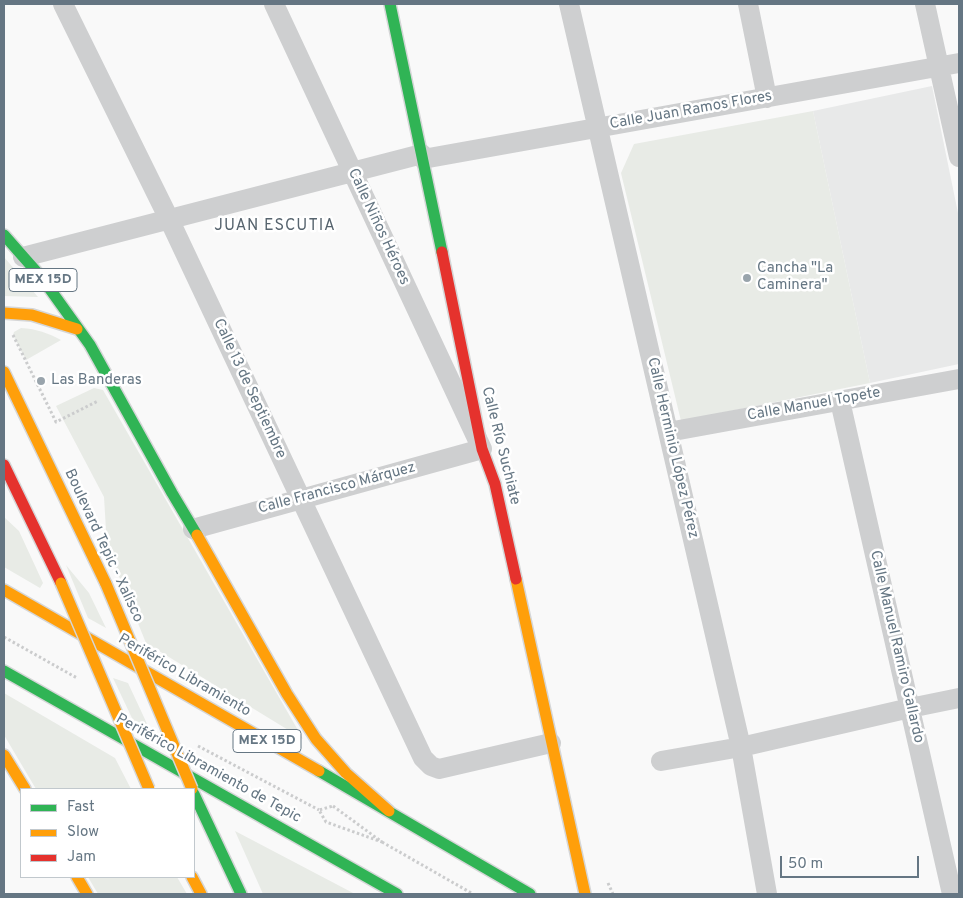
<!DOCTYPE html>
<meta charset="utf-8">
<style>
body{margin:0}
#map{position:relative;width:963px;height:898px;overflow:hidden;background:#f9f9f9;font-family:Overpass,sans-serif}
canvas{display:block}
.frame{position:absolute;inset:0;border:5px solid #657683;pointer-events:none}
.legend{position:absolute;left:20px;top:788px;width:175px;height:90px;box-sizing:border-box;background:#fff;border:1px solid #c1c8cd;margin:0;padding:6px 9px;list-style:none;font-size:15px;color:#657683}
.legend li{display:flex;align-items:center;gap:10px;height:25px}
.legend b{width:25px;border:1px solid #c1c8cd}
.scale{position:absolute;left:780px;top:856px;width:139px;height:22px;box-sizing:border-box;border:2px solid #657683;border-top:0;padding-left:6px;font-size:15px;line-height:18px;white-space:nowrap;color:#657683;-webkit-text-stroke:4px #fff;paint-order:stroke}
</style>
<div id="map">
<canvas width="963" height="898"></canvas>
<div class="frame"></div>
<ul class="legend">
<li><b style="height:6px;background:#30b455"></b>Fast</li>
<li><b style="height:6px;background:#ff9f0a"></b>Slow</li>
<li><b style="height:6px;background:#e5322d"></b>Jam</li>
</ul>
<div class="scale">50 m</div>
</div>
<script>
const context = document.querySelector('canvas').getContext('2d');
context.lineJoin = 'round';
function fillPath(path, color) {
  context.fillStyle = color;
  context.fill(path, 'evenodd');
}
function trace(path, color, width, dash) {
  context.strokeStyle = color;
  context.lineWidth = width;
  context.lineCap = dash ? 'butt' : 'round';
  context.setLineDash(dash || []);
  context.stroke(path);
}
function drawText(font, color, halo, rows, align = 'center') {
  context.font = font + ' Overpass,sans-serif';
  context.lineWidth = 5;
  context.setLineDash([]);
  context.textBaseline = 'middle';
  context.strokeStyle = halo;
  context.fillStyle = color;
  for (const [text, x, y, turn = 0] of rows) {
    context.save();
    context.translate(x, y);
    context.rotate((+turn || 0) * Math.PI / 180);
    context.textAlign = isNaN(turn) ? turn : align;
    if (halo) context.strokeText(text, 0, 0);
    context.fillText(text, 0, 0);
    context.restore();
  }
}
fillPath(new Path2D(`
 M932 86 959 218V364L870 383 813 111Z`), '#e8e9e9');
fillPath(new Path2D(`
 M813 111 870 383 681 421 621 173 634 144Z
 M4 257 38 297 4 296Z
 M21 328C37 329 48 333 61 340L26 360 13 335 14 332Z
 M94 388 103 390 303 739 146 643 107 547 104 497 56 406Z
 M4 517 19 531 43 583 40 588 4 567Z
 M66 565 89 593 106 628 88 618Z
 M113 678 128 683 156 743 140 735Z
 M4 693 115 758 131 789H36L4 735Z
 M235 831 355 894H263Z
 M88 877H177L187 894H98Z`), '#e8ebe6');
const fast = new Path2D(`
 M390 4 442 252
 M4 235 42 278 90 345 172 493 197 535
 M4 671 397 894
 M319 771 530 894
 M194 794 241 894`);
const slow = new Path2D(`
 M4 313 32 315 77 329
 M4 372 106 584
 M197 535 287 694 316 739 346 773 389 811
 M516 579 585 894
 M4 590 319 771
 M4 755 25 789
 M77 877 87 894
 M192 877 201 894`);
const jam = new Path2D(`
 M442 252 482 449 495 484 516 579
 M4 465 61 583`);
trace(fast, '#d5d6d7', 14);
trace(slow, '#d5d6d7', 14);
trace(jam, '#d5d6d7', 14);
trace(new Path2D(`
 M13 335 56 422 98 401
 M333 806 382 842 326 822 319 810Z
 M382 842 473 894
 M608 883 613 894`), '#cbcccd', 3, [2.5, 2.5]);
trace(new Path2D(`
 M63 4 169 219 423 758 431 766 439 769 551 743
 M569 4 741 747 767 894
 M748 4 767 98
 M925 4 959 157
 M423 159 959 63
 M23 257 422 154
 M840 401 952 894
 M668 432 959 379
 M193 529 482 449 274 4
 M661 761 741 747 910 708 959 698`), '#cecfd0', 20);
trace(fast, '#30b455', 11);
trace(slow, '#ff9f0a', 11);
trace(jam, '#e5322d', 11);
const slowBridge = new Path2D(`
 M61 583 149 789
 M106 584 192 789`);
trace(slowBridge, '#d5d6d6', 14, []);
trace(new Path2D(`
 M4 637 77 678
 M198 746 319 810`), '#cbcccd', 3, [2.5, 2.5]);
trace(slowBridge, '#ff9f0a', 11);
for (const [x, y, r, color] of [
 [747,278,5,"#99a4ac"],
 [41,381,5,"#99a4ac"]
]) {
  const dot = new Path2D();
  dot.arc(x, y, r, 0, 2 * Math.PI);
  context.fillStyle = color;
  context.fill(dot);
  trace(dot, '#fff', 2);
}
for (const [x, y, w] of [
 [43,280,68],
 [267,741,68]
]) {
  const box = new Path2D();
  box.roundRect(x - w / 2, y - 11.5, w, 23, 4);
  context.fillStyle = '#fff';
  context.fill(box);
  trace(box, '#657683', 1);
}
drawText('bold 14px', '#657683', null, [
 ["MEX 15D",43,280],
 ["MEX 15D",267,741]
]);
drawText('15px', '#657683', '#fff', [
 ["Calle Juan Ramos Flores",691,111,-10],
 ["Calle Niños Héroes",378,227,65],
 ["Calle 13 de Septiembre",249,389,65],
 ["Calle Manuel Topete",814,405,-10],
 ["Calle Río Suchiate",500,446,76],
 ["Calle Herminio López Pérez",672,448,77],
 ["Calle Francisco Márquez",337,489,-15],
 ["Boulevard Tepic - Xalisco",103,546,65],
 ["Calle Manuel Ramiro Gallardo",896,647,77],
 ["Periférico Libramiento",184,676,30],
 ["Periférico Libramiento de Tepic",208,769,29]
]);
drawText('15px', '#657683', '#fff', [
 ["Cancha \"La",757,269],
 ["Caminera\"",757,286],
 ["Las Banderas",51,381]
], 'left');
context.letterSpacing = '1px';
drawText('16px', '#57646e', '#fff', [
 ["JUAN ESCUTIA",275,227]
]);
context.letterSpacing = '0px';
</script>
